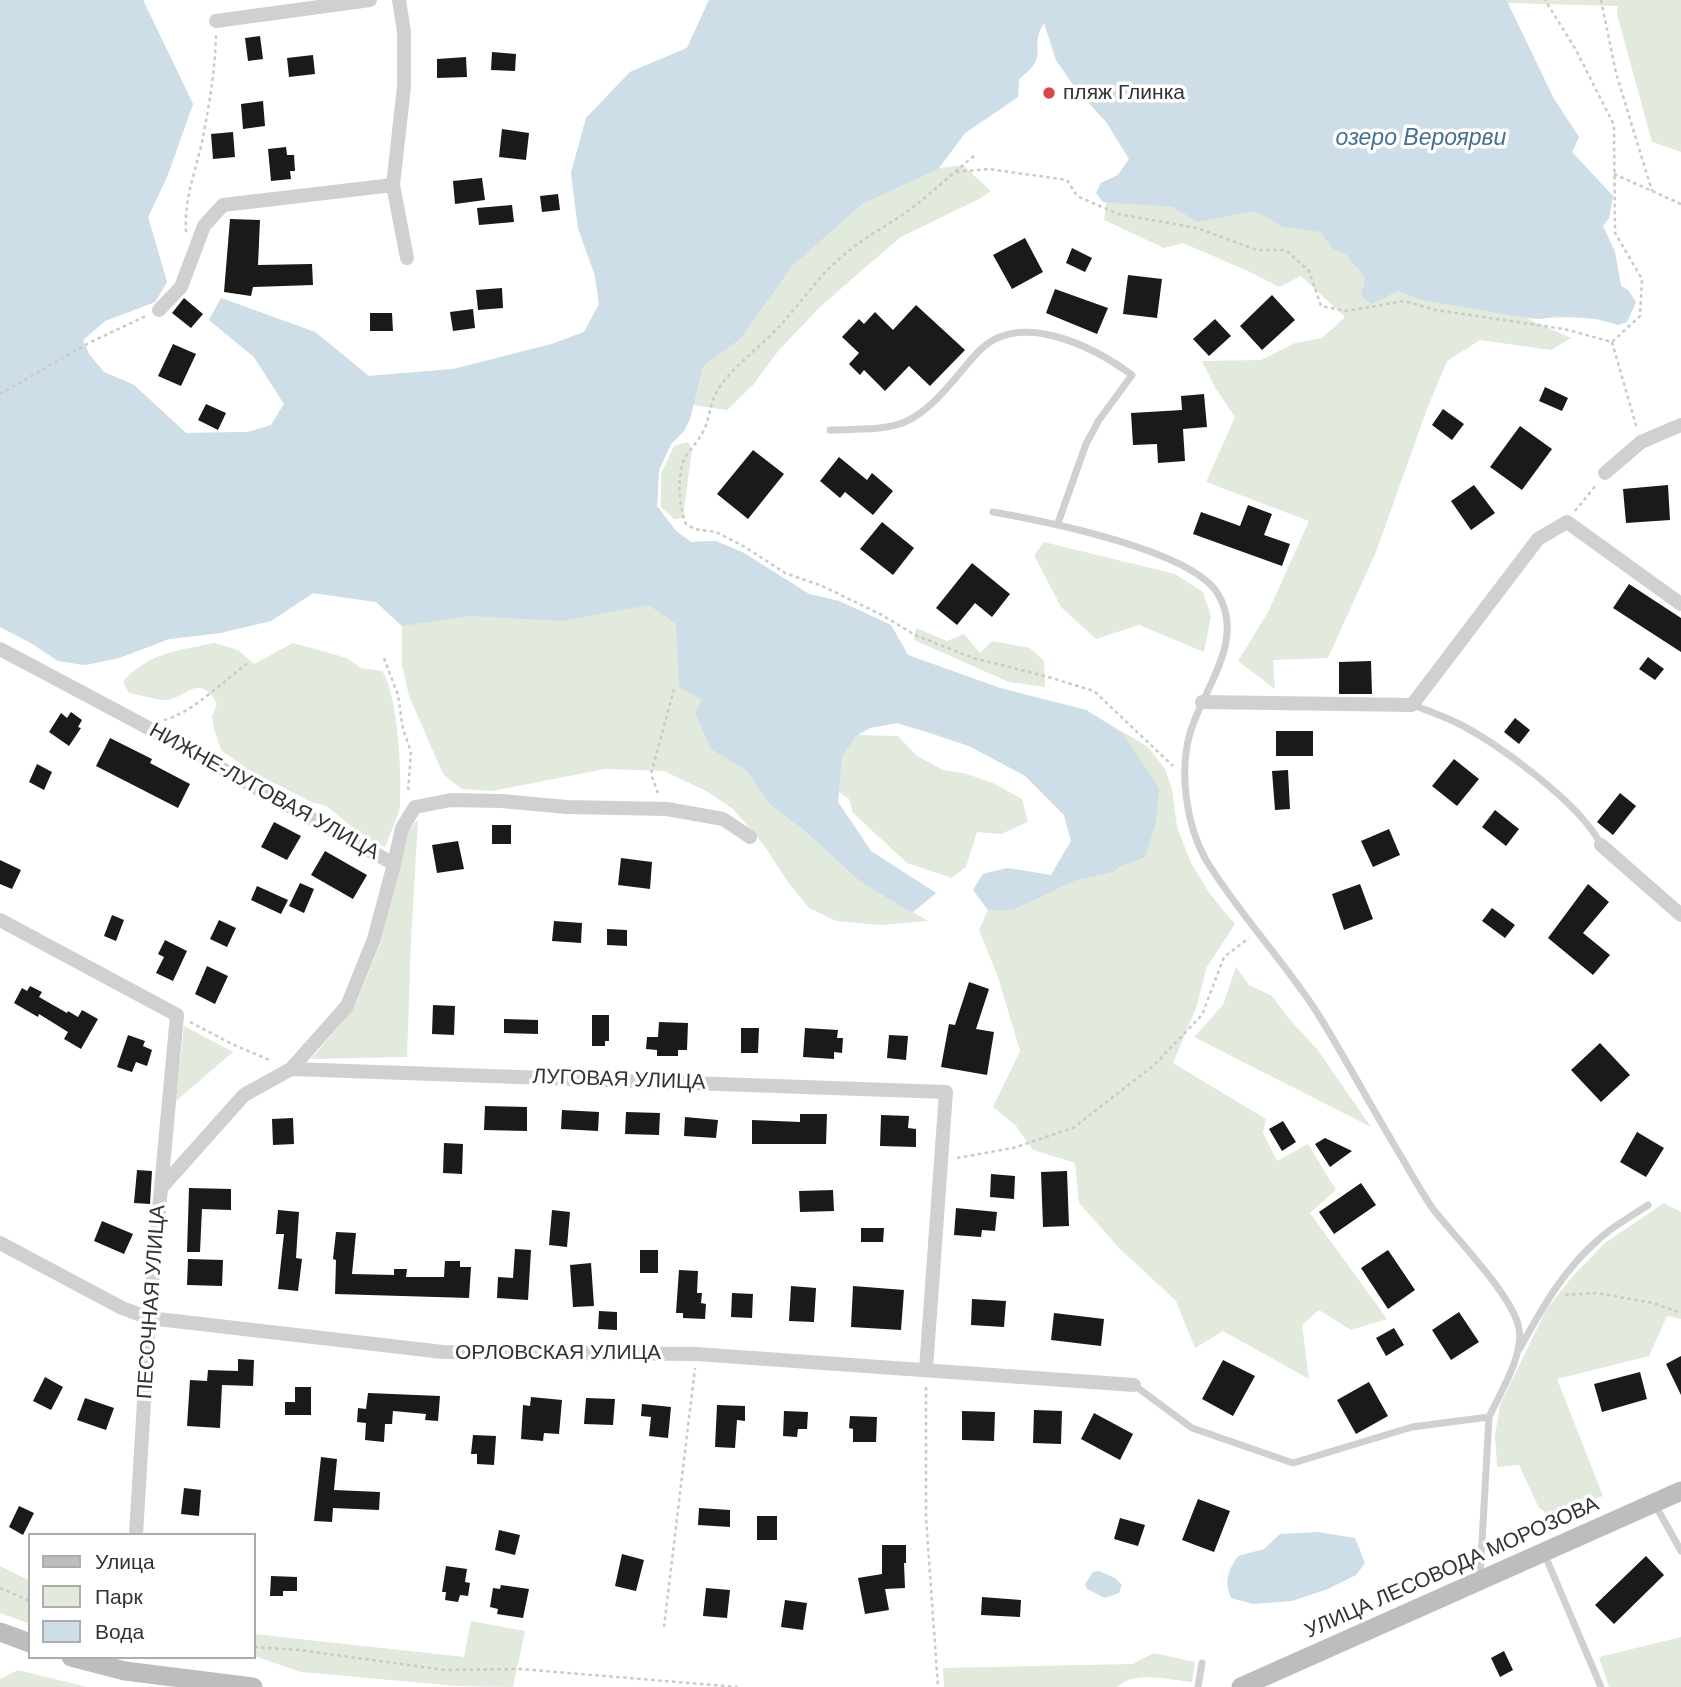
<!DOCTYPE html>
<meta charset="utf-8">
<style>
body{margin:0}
#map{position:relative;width:1681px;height:1687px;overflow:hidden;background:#fff;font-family:Arial,sans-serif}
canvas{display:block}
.legend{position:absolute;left:28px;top:1533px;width:228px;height:126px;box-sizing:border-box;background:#fff;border:2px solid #adadad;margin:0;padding:9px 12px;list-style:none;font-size:21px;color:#333}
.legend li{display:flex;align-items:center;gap:14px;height:35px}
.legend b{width:35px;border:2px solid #adadad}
</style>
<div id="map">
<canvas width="1681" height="1687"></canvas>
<ul class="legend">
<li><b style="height:9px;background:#bdbdbd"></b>Улица</li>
<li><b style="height:19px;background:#e2e9dd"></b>Парк</li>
<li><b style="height:19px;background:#cedee9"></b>Вода</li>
</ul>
</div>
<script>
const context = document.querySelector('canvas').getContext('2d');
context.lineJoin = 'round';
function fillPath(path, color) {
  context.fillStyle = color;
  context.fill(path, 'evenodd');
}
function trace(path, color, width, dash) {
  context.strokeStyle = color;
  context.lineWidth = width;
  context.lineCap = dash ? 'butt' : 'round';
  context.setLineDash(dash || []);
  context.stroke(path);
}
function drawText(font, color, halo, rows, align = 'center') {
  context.font = font + ' Arial,sans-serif';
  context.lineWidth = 7;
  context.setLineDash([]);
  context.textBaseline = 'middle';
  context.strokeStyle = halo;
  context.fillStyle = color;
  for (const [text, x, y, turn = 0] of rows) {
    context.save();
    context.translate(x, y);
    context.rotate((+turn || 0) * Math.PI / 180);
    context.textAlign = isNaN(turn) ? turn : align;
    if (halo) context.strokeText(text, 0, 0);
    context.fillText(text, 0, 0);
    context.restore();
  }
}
fillPath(new Path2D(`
 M0 0H143L193 104 167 177 148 217 167 282 155 302 105 321 83 340 89 354 104 372 134 385 186 433 248 432 271 425 284 404 254 357 209 320 221 298 315 332 369 376 453 369 552 344 584 332 599 304 595 276 578 228 571 173 586 118 630 72 687 48 709 0H1681V152L1652 142 1617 14 1618 6 1508 3 1554 99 1579 137 1572 152 1613 196 1609 218 1603 226 1615 252 1621 286 1628 290 1636 302 1627 322C1616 326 1611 322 1600 320 1575 314 1550 320 1526 318L1571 338 1551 350 1480 340 1447 361 1427 409 1376 552 1328 658 1273 660 1275 689 1238 661 1268 612 1309 521 1206 482 1235 417 1216 389 1202 361 1261 360 1295 343 1322 338 1345 317 1301 276 1279 287 1248 271 1183 243 1164 248 1104 220 1106 203 1108 202H1103L1096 193 1101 183 1118 175 1129 159 1107 123 1076 89 1056 60 1044 23C1027 48 1053 54 1019 79L1018 97 965 133 939 168 963 165 991 191 981 198 901 237 869 264 819 308 779 350 753 385 727 410 692 405 690 419 684 431 671 444 659 470 657 506 676 531 691 542 716 541 744 553 809 594 839 601 891 625 908 655 1000 688 1086 710 1148 747 1165 769 1172 789 1177 827 1191 863 1210 894 1235 924 1207 967 1196 1008 1173 1063 1266 1119 1263 1133 1277 1161 1308 1144 1336 1190 1310 1213 1387 1319 1351 1330 1319 1310 1302 1325 1309 1379 1223 1331 1195 1348 1176 1301 1120 1249 1079 1203 1075 1163 1033 1150 1016 1126 993 1107 1020 1051 998 977 979 930 988 910 973 890 983 874 1007 868 1051 875 1071 841 1064 815 1026 776 969 746 897 723 870 728 857 735 898 736 917 756 943 770 967 774 993 783 1022 799 1028 822 1001 834 977 832 966 867 952 878 907 863 853 813 849 799 839 792 838 802 871 851 936 893 913 912 928 921 881 925 836 921 809 908 788 882 763 844 733 809 708 792 664 771 605 769 492 791 462 789 443 774 409 696 402 665V626L376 602 313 593 271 621 220 633 169 639 119 658 85 665 58 661 31 643 0 627Z
 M688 442 692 449 683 518 674 519 661 507V474L674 446Z
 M1044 542 1175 574 1203 592 1211 616 1204 652 1139 625 1096 639 1061 607 1034 555Z
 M916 628 947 641 964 634 980 653 992 641 1030 648 1044 661 1045 687 1009 682 914 640Z
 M214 643 238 650 254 664 293 643 347 658 361 668 382 671C398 693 402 776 400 806 399 814 389 837 385 847L366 838 326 806 311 802 249 770 221 750 214 729 212 716 217 704C198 669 184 702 163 700 153 699 140 695 129 693L123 682C147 653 180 650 214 643Z
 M418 820 411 940 407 1057 311 1059 354 1008 381 942 408 830Z
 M1236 967 1249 985 1272 996 1290 1020 1317 1049 1371 1127 1194 1037 1223 1005Z
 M184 1026 233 1052 176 1101Z
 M1664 1203 1681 1212V1319L1667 1316 1649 1356 1557 1379 1603 1496 1551 1516 1539 1508 1519 1465 1497 1467 1495 1435 1500 1405 1546 1310 1571 1278 1605 1243Z
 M0 1566 30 1581V1624L0 1613Z
 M471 1621 525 1631 513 1687 456 1686 301 1672 254 1656V1634L464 1657Z
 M1681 1637V1687H1609L1599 1657Z
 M1154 1653 1195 1662 1192 1682C1169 1680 1136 1670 1117 1687H944L943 1668 1133 1664Z
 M18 1670 87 1687H0V1679Z`), '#e2e9dd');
fillPath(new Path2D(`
 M0 0H143L193 104 167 177 148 217 167 282 155 302 105 321 83 340 89 354 104 372 134 385 186 433 248 432 271 425 284 404 254 357 209 320 221 298 315 332 369 376 453 369 552 344 584 332 599 304 595 276 578 228 571 173 586 118 630 72 687 48 709 0H1506L1554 99 1579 137 1572 152 1613 196 1609 218 1603 226 1615 252 1621 286 1628 290 1636 302 1627 322 1618 325 1597 319 1557 316 1539 319 1521 317 1422 300 1398 291 1372 304 1361 296 1365 278 1347 255 1334 250 1320 232 1283 227 1255 211 1197 222 1173 207 1103 202 1096 193 1101 183 1118 175 1129 159 1107 123 1076 89 1056 60 1044 23C1027 50 1052 54 1019 79L1018 97 965 133 938 169 862 204 792 266 740 339 703 366 690 419 684 431 671 444 659 470 657 506 676 531 691 542 716 541 744 553 809 594 839 601 891 625 908 655 1000 688 1086 710 1123 734 1159 788 1156 822 1145 857 1121 866 1113 872 1076 880 1013 910H988L973 890 983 874 1007 868 1051 875 1071 841 1064 815 1025 776 969 746 935 734 897 723 870 728 856 736 842 756 838 802 871 851 936 893 912 913 860 881 804 830 771 805 746 770 711 749 695 713 702 700 679 687 676 624 649 605 562 621 469 616 402 626 376 602 313 593 271 621 220 633 169 639 119 658 85 665 58 661 31 643 0 627Z
 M1318 1532 1355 1538 1365 1563 1356 1575 1328 1589 1292 1601 1253 1604 1231 1598C1224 1580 1228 1571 1238 1556L1264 1549 1280 1534Z
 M1099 1571 1115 1578 1122 1585 1119 1593 1105 1598 1087 1589 1085 1584 1093 1572Z`), '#cedee9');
fillPath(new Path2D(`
 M260 36 263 59 248 61 245 38Z
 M492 52 516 54 515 71 491 70Z
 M313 55 315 74 289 77 287 58Z
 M466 57 467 77 437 78V59Z
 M263 101 265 126 243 129 241 104Z
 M502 129 529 133 526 160 499 157Z
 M233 132 235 157 213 159 211 134Z
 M286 147 287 155H294L295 171H290L291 179 271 181 268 149Z
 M482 178 485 200 455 204 453 181Z
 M558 194 560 210 542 212 540 196Z
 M512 205 514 222 479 225 477 208Z
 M230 219 260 220 258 265 312 264 313 285 253 287 251 296 224 292Z
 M1025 238 1043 272 1012 289 993 255Z
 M1072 248 1092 258 1085 272 1066 263Z
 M1128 275 1162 279 1157 318 1123 314Z
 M502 288 503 308 478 310 476 290Z
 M1055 289 1108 308 1097 334 1046 313Z
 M1272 295 1295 320 1262 350 1240 326Z
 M184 298 203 314 191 328 172 313Z
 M916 305 965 350 930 386 909 366 885 391 864 370 860 375 849 364 859 353 842 337 859 319 864 324 875 312 893 330Z
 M473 309 475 328 453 331 450 312Z
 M370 313H392L393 331H370Z
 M1215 319 1231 336 1209 356 1193 339Z
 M173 344 196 354 181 386 158 376Z
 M1545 387 1568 398 1562 411 1539 401Z
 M1204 394 1207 427 1183 429 1185 461 1158 463 1157 444 1133 445 1131 413 1182 410 1181 396Z
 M206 404 226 413 218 430 198 420Z
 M1443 409 1464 424 1452 440 1432 425Z
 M1520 426 1552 449 1522 490 1490 467Z
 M753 450 784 474 748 519 717 494Z
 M839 457 867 480 872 473 893 491 873 515 845 492 840 498 820 481Z
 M1474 485 1495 513 1471 530 1451 501Z
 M1668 485 1670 520 1626 523 1623 489Z
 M1248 505 1272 514 1264 535 1290 544 1282 566 1193 534 1201 512 1240 526Z
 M882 522 914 548 893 575 860 549Z
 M972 563 1010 594 992 617 975 603 957 625 936 608Z
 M1629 584 1681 618V652L1613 608Z
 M1648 657 1664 669 1655 680 1639 669Z
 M1371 661 1372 694H1339V662Z
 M71 712 82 720 78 727 81 728 69 746 49 732 61 713 67 718Z
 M1515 718 1530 730 1519 744 1504 732Z
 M1276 731H1313V756H1276Z
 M110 738 152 759 150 763 190 784 178 808 96 766Z
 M1454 759 1479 779 1457 806 1432 786Z
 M37 764 52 772 44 790 29 782Z
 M1288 770 1290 809 1275 810 1272 771Z
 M1620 793 1636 806 1613 835 1597 822Z
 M1495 810 1519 829 1506 846 1482 827Z
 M274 822 301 836 287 860 261 847Z
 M492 825H511V844H492Z
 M1389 829 1400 855 1373 867 1361 841Z
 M458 841 464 869 437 873 432 845Z
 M325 851 367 875 353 899 311 875Z
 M621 858 652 862 650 889 618 885Z
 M0 860 21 870 12 889 0 884Z
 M300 883 314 889 304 913 289 906Z
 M1360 884 1373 919 1344 930 1332 894Z
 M1588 884 1609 902 1583 933 1610 955 1593 975 1548 938Z
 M257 886 288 900 281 914 251 900Z
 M1492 908 1515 925 1505 938 1482 921Z
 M112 915 124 920 116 941 104 936Z
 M219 920 236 928 227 947 210 939Z
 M554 921 582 923 581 943 552 941Z
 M607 929 627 930V946L607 945Z
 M165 940 187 951 173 981 156 973 164 957 158 954Z
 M207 966 228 976 215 1004 195 994Z
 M969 982 989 989 976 1029 994 1032 987 1075 941 1067 949 1024 955 1025Z
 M30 986 42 992 39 997 67 1013 68 1011 78 1017 82 1010 98 1019 81 1049 64 1039 68 1032 39 1014 38 1017 14 1003 22 988 27 991Z
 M433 1005 455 1006 454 1035 432 1034Z
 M592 1015H609V1041H605V1046H592Z
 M504 1019 538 1020V1034L504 1033Z
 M659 1022 688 1023 687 1050H678V1056H657V1050L646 1049 647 1037H658Z
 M741 1028H759L758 1053H741Z
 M805 1028 838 1030 837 1038H843L842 1053 834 1052V1059L803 1057Z
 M128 1035 145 1041 143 1046 152 1050 147 1066 136 1062 132 1072 117 1067Z
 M889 1035 908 1036 906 1060 887 1058Z
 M1600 1043 1630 1075 1601 1102 1571 1070Z
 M485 1106 527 1107V1131L484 1130Z
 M562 1110 599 1112 598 1131 561 1129Z
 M626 1112 660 1113 659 1135 625 1134Z
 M800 1114H827L826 1144H752V1120L800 1122Z
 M881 1115 909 1116 908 1128 916 1129V1147L880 1146Z
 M685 1117 718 1120 716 1138 684 1136Z
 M293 1118 294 1144 273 1145 272 1119Z
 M1283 1121 1296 1142 1282 1151 1269 1129Z
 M1637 1132 1664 1148 1646 1177 1620 1162Z
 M1325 1138 1352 1151 1330 1167 1315 1144Z
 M444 1143 463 1144 462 1174 443 1173Z
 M137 1170 152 1171 150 1204 134 1203Z
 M1067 1171 1069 1226 1043 1227 1041 1172Z
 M991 1174 1015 1176 1014 1199 990 1197Z
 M1361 1183 1376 1205 1334 1234 1319 1212Z
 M189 1188 231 1189V1210L202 1209 200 1252H187Z
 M833 1190 834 1211 800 1212 799 1191Z
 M956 1208 997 1212 995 1231 982 1230 981 1237 954 1235Z
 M278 1210 299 1212 296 1258 302 1259 298 1291 278 1289 284 1234H276Z
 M552 1210 570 1212 567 1247 549 1245Z
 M102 1221 133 1234 124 1254 94 1241Z
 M861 1228H884L883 1242H861Z
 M336 1232 356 1233 352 1274 394 1275V1269H407L406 1277H444L445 1261H460V1267H471L469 1298 335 1294 336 1260 333 1259Z
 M515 1249 531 1250 528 1300 497 1298 498 1277 513 1278Z
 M640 1250H658V1273H640Z
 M1388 1250 1415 1290 1388 1309 1361 1268Z
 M188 1259 223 1260 222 1286 187 1285Z
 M591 1263 594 1306 573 1307 570 1265Z
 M679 1270 698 1271 697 1293H702L701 1303 706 1304 705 1319 683 1318V1313H676Z
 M791 1286 816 1288 814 1322 789 1321Z
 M853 1286 904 1290 901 1330 851 1327Z
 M732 1293 753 1294 752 1318 731 1317Z
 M972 1299 1006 1301 1004 1327 971 1325Z
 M599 1311 617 1312V1330L598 1329Z
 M1459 1312 1479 1342 1451 1360 1432 1330Z
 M1054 1313 1104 1319 1101 1346 1051 1340Z
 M1394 1328 1404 1345 1386 1356 1376 1338Z
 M1681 1356V1395L1666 1364Z
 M238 1359 254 1360 253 1386 222 1385 220 1428 187 1426 190 1380 207 1381 208 1370 238 1371Z
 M1223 1360 1255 1376 1233 1416 1202 1399Z
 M1640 1372 1647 1399 1602 1412 1594 1384Z
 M45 1377 63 1387 51 1410 33 1401Z
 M1369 1382 1388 1416 1356 1434 1337 1400Z
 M295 1387H311V1415H285V1402H295Z
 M368 1393 440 1396 438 1421 425 1420 426 1414 393 1411 392 1424H385L384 1442 365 1440 366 1423 357 1422 358 1408 366 1409Z
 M531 1397 562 1400 559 1434 544 1433 543 1441 521 1439 523 1405 530 1406Z
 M85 1398 114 1408 106 1430 77 1420Z
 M586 1398 615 1399 613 1425 584 1424Z
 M642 1404 671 1407 668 1438 649 1436 651 1417 641 1416Z
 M717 1405 745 1406V1421L737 1420 735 1448 715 1447Z
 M1034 1410 1062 1411 1061 1444 1033 1443Z
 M784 1411 808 1412 807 1429H798L797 1437 783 1436Z
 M962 1411 995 1412 994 1441 962 1440Z
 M1094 1413 1133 1434 1120 1460 1081 1439Z
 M850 1416 877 1417 876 1442H853V1429L849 1428Z
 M473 1435 496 1436 494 1465 477 1464V1454H471Z
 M321 1457 337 1459 334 1490 380 1492 379 1510 333 1508 332 1522 314 1521Z
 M184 1488 201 1490 199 1516 181 1514Z
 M1198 1499 1230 1511 1214 1552 1182 1540Z
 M19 1506 34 1513 23 1535 9 1527Z
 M699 1508 730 1510V1527L698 1525Z
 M757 1516H777V1540H757Z
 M1120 1518 1145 1525 1138 1546 1114 1539Z
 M499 1530 520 1535 515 1555 495 1550Z
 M882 1545H906V1563H904L905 1588 885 1589 889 1610 865 1614 858 1578 882 1574Z
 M622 1554 644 1560 636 1591 615 1586Z
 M1646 1556 1664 1575 1614 1624 1595 1605Z
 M446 1566 467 1569 465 1582 470 1583 468 1596 460 1595 458 1602 445 1600 446 1592H442Z
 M271 1576 297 1577V1591H283V1596H270Z
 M501 1585 529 1589 523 1618 497 1614 498 1609 490 1607 493 1588 500 1589Z
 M706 1588 730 1590 727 1618 703 1616Z
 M982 1597 1021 1600 1020 1617 981 1615Z
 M785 1600 807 1603 803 1630 781 1627Z
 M1504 1651 1513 1670 1500 1677 1491 1658Z`), '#1a1a1a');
trace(new Path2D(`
 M1601 0 1616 73 1652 191
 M974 156C949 176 926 199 899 217 878 231 857 242 838 260 814 281 797 309 774 332 756 350 736 365 721 385 709 402 711 414 704 430 699 440 692 447 686 456 676 474 679 506 686 524L695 529 716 532 745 547 785 573 822 586 882 615 915 635 973 658 1045 676 1094 691 1173 766
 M956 172 989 169 1067 180 1077 196 1118 214 1197 228 1257 250H1286L1309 271 1321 306 1346 311 1404 301 1436 310 1564 329 1612 342 1640 316 1642 279 1615 233 1614 125 1576 50 1545 0
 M1614 174 1681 204
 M186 232C184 199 195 173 202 142 209 106 215 72 216 35
 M1612 342 1637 429
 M0 394 89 343 146 316
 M1575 511 1597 484
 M384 658 398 695 403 729 411 752 408 792
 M164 720C192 713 222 682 247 664
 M658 793 651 774 674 689
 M190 1022 236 1046 272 1061
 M957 1158 1013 1148 1073 1128 1153 1066 1202 1015 1224 957 1249 938
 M1565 1295 1597 1293 1653 1303 1681 1313
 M926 1387V1518L938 1687
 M0 1588 30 1601
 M664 1627 695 1368
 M254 1647 299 1650 445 1670 520 1669 738 1687`), '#cacaca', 2.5, [3.5, 3.5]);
trace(new Path2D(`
 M830 430C854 429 883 431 905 422 936 408 956 375 979 351 1020 309 1094 347 1132 375L1099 420 1086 444 1058 523
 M993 512C1044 521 1192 550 1218 594 1246 641 1203 689 1190 733 1179 772 1186 825 1206 860 1239 914 1284 961 1318 1014 1347 1061 1373 1110 1402 1158 1412 1175 1422 1193 1433 1209 1454 1236 1515 1298 1519 1329 1524 1355 1500 1393 1489 1417
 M1413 705C1426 710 1440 715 1453 721 1495 740 1582 805 1601 845
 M1520 1348C1542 1308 1564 1269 1599 1239 1613 1226 1632 1216 1648 1205
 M1134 1385 1192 1428 1293 1463 1412 1427 1489 1417 1480 1578
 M1654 1503 1681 1551
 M1544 1553 1601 1687
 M1198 1687 1202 1663`), '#d0d0d0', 7);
trace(new Path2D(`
 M399 0 404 32V87L393 185 407 258
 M216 21 370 0
 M159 310 181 287 204 226 223 205 393 185
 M1605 473 1641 442 1681 425
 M0 649 143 725 394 864 402 828 415 807 451 800 501 801 567 807 667 809 723 819 750 837
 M1202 702 1412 705 1538 539 1567 522 1681 604
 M1601 845 1681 915
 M0 920 177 1015 161 1188
 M291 1069 946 1092 926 1369
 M0 1243 122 1308 149 1318 443 1352 696 1354 1134 1385
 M136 1535 149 1318 161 1188 244 1095 291 1069 347 1006 374 939 394 864`), '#d0d0d0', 14);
trace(new Path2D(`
 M0 1632 30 1643
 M71 1657 125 1671 253 1687
 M1241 1687 1681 1491`), '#bdbdbd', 19);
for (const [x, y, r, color] of [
 [1049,93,7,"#d7484c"]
]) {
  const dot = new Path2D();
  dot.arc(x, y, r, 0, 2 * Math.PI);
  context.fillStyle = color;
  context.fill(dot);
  trace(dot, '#fff', 2.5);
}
drawText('21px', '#333', '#fff', [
 ["пляж Глинка",1063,93]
], 'left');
drawText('21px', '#333', '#fff', [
 ["НИЖНЕ-ЛУГОВАЯ УЛИЦА",264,792,29],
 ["ЛУГОВАЯ УЛИЦА",619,1080,2],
 ["ПЕСОЧНАЯ УЛИЦА",152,1302,-86],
 ["ОРЛОВСКАЯ УЛИЦА",558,1353],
 ["УЛИЦА ЛЕСОВОДА МОРОЗОВА",1452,1568,-24]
]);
drawText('italic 23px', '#46708f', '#fff', [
 ["озеро Вероярви",1421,139]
]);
</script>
